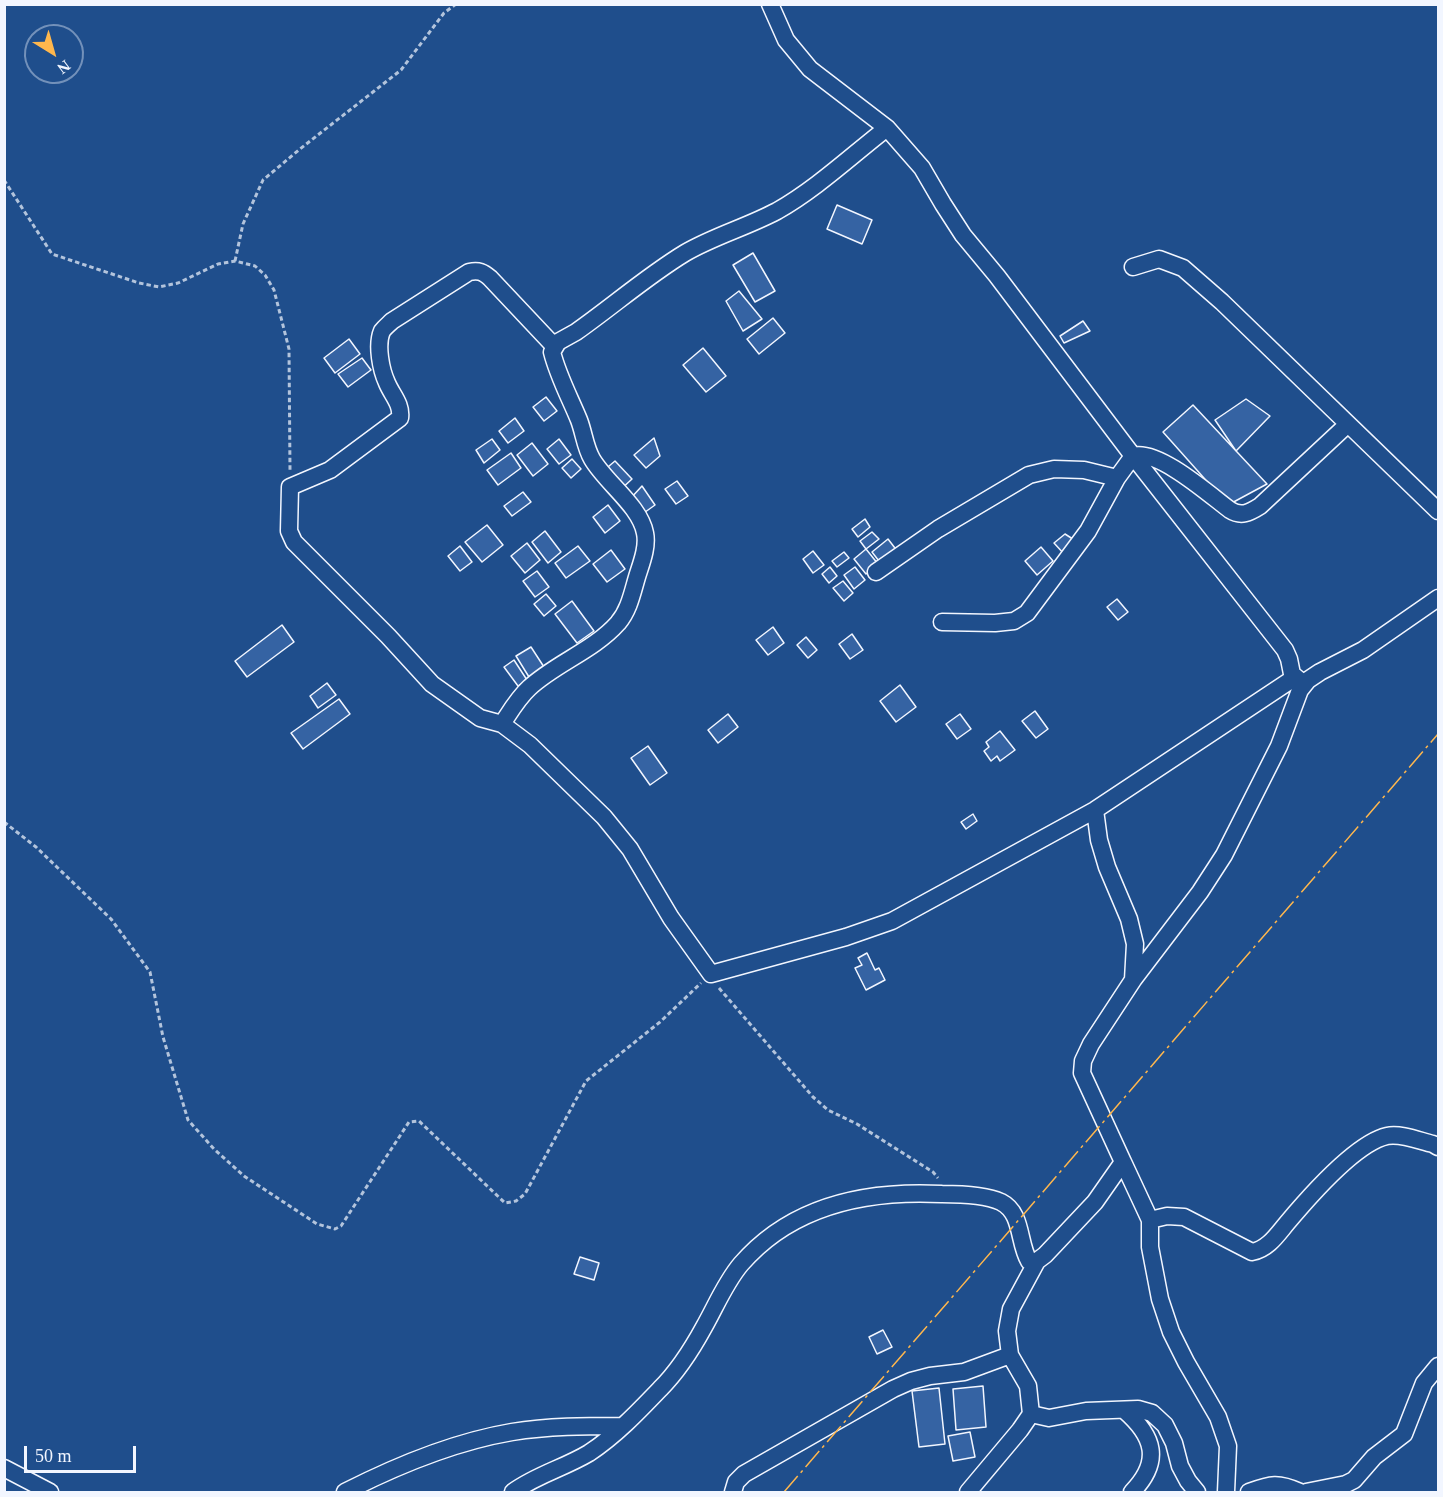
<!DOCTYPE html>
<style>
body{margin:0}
#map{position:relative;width:1443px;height:1497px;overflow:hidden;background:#1f4e8c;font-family:Georgia,serif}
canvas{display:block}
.frame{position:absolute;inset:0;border:6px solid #f2f6ff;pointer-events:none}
.north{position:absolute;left:24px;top:24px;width:60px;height:60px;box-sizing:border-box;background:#1f4e8c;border:2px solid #7391ba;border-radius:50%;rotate:143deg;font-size:16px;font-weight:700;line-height:24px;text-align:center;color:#f2f6ff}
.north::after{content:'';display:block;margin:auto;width:21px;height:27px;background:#ffb74d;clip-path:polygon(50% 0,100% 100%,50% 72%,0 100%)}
.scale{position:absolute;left:24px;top:1446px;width:112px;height:27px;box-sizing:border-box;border:3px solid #f2f6ff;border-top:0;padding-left:8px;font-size:18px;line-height:21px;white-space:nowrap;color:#f2f6ff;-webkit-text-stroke:4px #1f4e8c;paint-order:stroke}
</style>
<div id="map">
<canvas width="1443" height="1497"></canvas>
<div class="frame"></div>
<div class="north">N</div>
<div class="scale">50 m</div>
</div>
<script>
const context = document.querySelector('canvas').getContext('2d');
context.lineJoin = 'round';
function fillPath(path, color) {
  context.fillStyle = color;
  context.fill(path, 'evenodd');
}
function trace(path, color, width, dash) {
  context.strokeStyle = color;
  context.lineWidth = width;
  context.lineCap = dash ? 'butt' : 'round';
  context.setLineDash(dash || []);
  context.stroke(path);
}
const building = new Path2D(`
 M837 205 872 220 862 244 827 229Z
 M753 253 775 291 755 302 733 265Z
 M739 291 762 319 743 331 726 301Z
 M773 318 785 333 759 354 747 339Z
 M1083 321 1090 331 1064 343 1060 336Z
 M349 339 360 354 335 373 324 358Z
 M703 348 726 376 706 392 683 365Z
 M362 358 371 370 348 387 338 374Z
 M546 397 557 411 544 421 533 407Z
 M1246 399 1270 416 1236 451 1215 420Z
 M1193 405 1267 484 1228 505 1163 432Z
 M515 418 524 431 508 443 499 431Z
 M654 438 660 456 646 468 634 455Z
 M492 439 500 450 484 463 476 450Z
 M559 439 571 455 559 464 547 449Z
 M532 443 548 464 533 476 517 455Z
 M511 453 521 468 498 485 487 470Z
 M572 459 581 469 571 478 562 468Z
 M615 461 632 479 619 491 602 472Z
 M677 481 688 496 676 504 665 489Z
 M642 486 655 505 641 515 630 499Z
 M523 492 531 502 512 516 504 506Z
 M608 505 620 521 605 533 593 517Z
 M865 519 870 527 858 537 852 529Z
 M487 525 503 545 482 562 465 542Z
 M545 531 561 552 548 563 532 542Z
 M872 532 879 539 866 549 860 541Z
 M1065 534 1079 543 1065 555 1054 543Z
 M888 539 898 552 882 565 872 552Z
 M527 543 540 560 525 573 511 556Z
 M460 546 472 562 460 571 448 556Z
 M578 546 590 561 566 578 555 563Z
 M1041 547 1053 561 1037 575 1025 561Z
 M866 549 878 564 866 574 854 559Z
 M611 550 625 569 607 582 593 564Z
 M813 551 824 565 813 573 803 559Z
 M844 552 849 558 837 567 832 561Z
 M830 567 837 576 829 583 822 574Z
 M855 567 865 580 854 589 844 575Z
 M537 571 549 587 535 597 523 581Z
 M843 581 853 593 844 601 833 588Z
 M546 594 556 606 544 616 534 604Z
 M1117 599 1128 612 1118 620 1107 607Z
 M572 601 594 631 577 643 555 614Z
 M282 625 294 642 247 677 235 661Z
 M773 627 784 643 768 655 756 640Z
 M852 634 863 650 850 659 839 644Z
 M806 637 817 650 808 658 797 645Z
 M531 647 544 667 529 677 516 656Z
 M514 660 527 680 518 686 504 667Z
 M327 683 336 695 318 708 310 696Z
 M900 685 916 707 896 722 880 701Z
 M339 699 350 714 303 749 291 733Z
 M1035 711 1048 729 1036 738 1022 721Z
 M728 714 738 727 718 743 708 730Z
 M960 714 971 729 957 739 946 724Z
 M1000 731 1015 750 1000 761 997 756 991 761 984 751 989 747 986 742Z
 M648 746 667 773 650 785 631 758Z
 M973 814 977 821 966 829 961 822Z
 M867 953 875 970 879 968 885 980 866 990 855 968 862 965 858 958Z
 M580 1257 599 1263 594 1280 574 1274Z
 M883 1330 892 1347 877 1354 869 1337Z
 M983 1386 986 1427 956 1430 953 1389Z
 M939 1388 945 1444 919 1447 912 1391Z
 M970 1432 975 1457 953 1461 948 1436Z`);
fillPath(building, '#3563a3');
trace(building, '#f2f6ff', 1.5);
const minor = new Path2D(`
 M770 4 786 40 810 69 887 128 922 168 943 204 963 235 997 276 1133 456 1285 650 1289 659 1292 674 1304 684
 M1133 267 1159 259 1183 268 1222 302 1438 511
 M555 347 490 278C483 272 479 270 469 272L392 321C389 324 385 327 382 331 376 345 381 370 387 383 392 395 402 404 400 418L330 470 290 487 289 531 294 542 388 636 432 684 480 718 502 724 530 745 604 817 630 849 671 918 711 974 846 937 892 921 1095 810 1294 678
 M876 572 938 529 1029 475 1054 469 1084 470 1117 478
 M942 622 995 623 1014 621 1027 613 1088 531 1117 478 1133 456C1157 448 1210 495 1230 510 1241 517 1249 513 1260 506L1348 424
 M502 724C510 712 518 698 529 688 556 663 593 651 618 623 629 610 632 594 637 577 641 564 648 547 645 533 640 506 606 483 592 459 585 447 584 433 579 420 570 398 558 376 552 352L558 342 576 332C613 306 647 276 685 253 714 236 747 227 777 211 816 189 851 156 887 128
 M1095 810 1099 840 1107 867 1129 919 1135 944 1133 980
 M1123 1162 1150 1220V1247L1160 1299 1171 1332 1186 1362 1218 1417 1228 1446 1226 1492
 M1150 1220 1167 1216 1184 1217 1252 1252C1268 1249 1277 1235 1287 1223 1308 1198 1356 1143 1387 1136 1401 1133 1420 1141 1433 1144L1438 1147
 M1124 1410C1154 1436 1162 1461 1132 1492
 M1031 1414 1049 1418 1086 1411 1138 1409 1152 1413 1165 1425 1174 1443 1180 1466 1188 1481 1197 1492
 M4 1468 50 1492
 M345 1492C398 1465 453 1442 512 1432 549 1426 585 1426 622 1426
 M513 1492C536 1475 564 1468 589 1453 615 1436 638 1412 660 1389 678 1371 692 1349 704 1327 716 1306 725 1283 741 1264 792 1205 867 1190 942 1194 958 1194 986 1195 1001 1202 1023 1213 1018 1243 1029 1261H1037L1045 1255 1095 1202 1123 1162 1082 1073 1083 1061 1091 1044 1133 980 1200 892 1224 855 1279 746 1300 690 1308 680 1320 672 1363 650 1438 598
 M733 1492 736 1482 744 1474 893 1389 911 1381 930 1376 964 1372 1010 1355
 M968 1492 1020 1430 1031 1414 1028 1386 1010 1355 1007 1331 1011 1309 1037 1261
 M1249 1492C1271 1484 1278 1482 1300 1492
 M1306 1492 1346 1484 1354 1480 1374 1457 1404 1434 1424 1383 1438 1366`);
trace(minor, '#f2f6ff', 19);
trace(new Path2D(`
 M4 180 52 254 139 283 159 287 178 283 218 264 235 261 255 266 265 275 274 290 289 349 290 470
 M235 261 243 224 263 180 300 149 401 70 444 13 456 4
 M4 822 36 847 111 919 150 972 163 1037 188 1120 214 1149 244 1176 317 1224 335 1229 341 1226 409 1122 419 1121 505 1203 516 1201 525 1194 586 1081 660 1022 701 983
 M719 988 813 1097 828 1110 857 1124 933 1172 938 1178`), '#b3c4dc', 3, [4.5, 3]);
trace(minor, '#1f4e8c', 16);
trace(new Path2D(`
 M784 1492 1438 734`), '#ffb74d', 1.5, [21, 4.5, 3, 4.5]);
</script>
